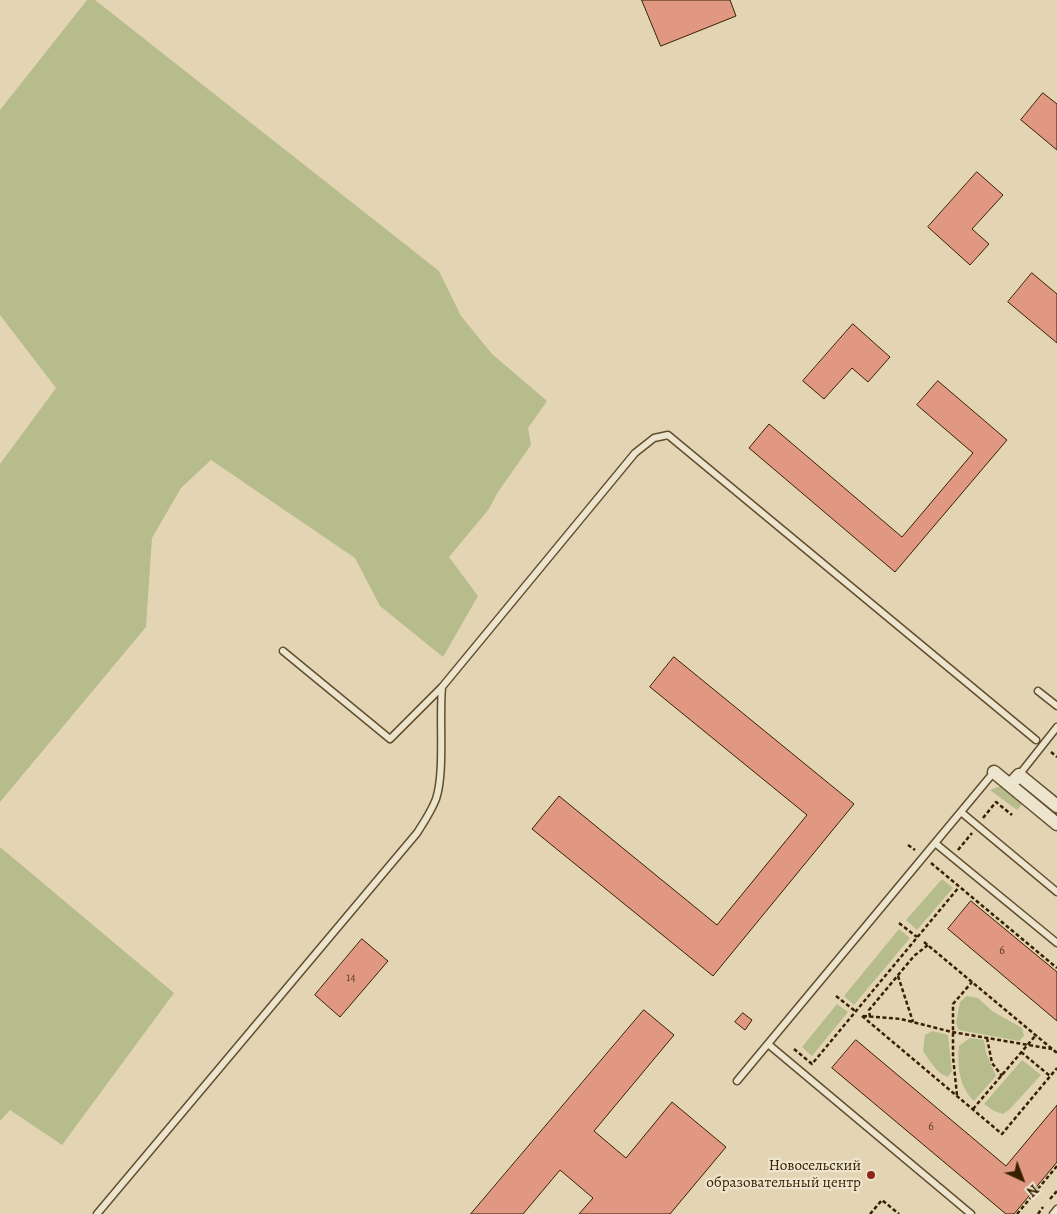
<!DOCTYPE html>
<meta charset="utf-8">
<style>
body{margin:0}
#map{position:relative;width:1057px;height:1214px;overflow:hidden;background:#e3d5b4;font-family:Alegreya,serif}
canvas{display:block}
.north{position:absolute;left:997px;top:1154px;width:50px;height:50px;-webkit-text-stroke:4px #ede4ce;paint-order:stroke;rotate:137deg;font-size:14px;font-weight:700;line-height:20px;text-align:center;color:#372000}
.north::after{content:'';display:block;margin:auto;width:18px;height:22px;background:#372000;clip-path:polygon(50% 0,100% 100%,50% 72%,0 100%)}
</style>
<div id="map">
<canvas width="1057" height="1214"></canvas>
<div class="north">N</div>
</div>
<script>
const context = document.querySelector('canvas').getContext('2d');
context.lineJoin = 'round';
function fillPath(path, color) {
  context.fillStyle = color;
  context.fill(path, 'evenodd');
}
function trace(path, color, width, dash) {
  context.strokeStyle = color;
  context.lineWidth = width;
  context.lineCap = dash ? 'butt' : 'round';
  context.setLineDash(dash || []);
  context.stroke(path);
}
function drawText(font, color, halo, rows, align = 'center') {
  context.font = font + ' Alegreya,serif';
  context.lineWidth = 4.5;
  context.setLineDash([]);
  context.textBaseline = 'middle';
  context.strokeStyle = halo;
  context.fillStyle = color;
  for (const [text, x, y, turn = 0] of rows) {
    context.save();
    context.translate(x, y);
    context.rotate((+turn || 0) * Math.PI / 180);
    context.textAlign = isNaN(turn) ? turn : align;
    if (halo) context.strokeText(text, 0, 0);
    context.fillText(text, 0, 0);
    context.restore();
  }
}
fillPath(new Path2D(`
 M87 0H95L439 271 461 316 492 354 547 401 528 428 531 445 498 492 489 509 449 557 478 596 443 657 380 606 355 558 211 460 181 488 152 538 146 627 0 802V464L56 388 0 315V110Z
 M1001 786 1023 803 1017 810 990 790Z
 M0 847 174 993 62 1145 10 1110 0 1121Z
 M942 879 953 888 917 930 906 920Z
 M899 929 910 938 854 1005 844 996Z
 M967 996 978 998 992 1011 1022 1028 1024 1036 1019 1041 959 1030 956 1023 960 1002Z
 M837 1004 848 1012 812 1056 802 1047Z
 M932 1031 948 1035 952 1071 948 1077C936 1073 930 1061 923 1051L925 1035Z
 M970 1038 984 1040 986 1053 996 1076 974 1101C959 1087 957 1065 959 1046Z
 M1022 1060 1041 1075 1009 1110 1003 1114 994 1111 984 1104Z`), '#b6bc8b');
const building = new Path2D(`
 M642 0H730L736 16 661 46Z
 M1043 93 1057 104V150L1021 120Z
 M977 172 1003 195 972 229 989 244 970 265 928 227Z
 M1032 273 1057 294V343L1008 302Z
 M853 324 890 357 868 382 852 368 824 399 803 381Z
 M938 381 1007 440 895 572 749 448 769 424 902 537 973 453 917 405Z
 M674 657 854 804 713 976 532 829 559 796 717 925 807 815 650 687Z
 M971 901 1057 972V1021L948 929Z
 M362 939 388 961 340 1017 315 995Z
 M644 1010 674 1035 594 1131 626 1158 672 1102 726 1147 670 1214H579L593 1198 560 1170 523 1214H471Z
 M743 1013 752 1020 745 1030 735 1022Z
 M856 1040 1006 1166 1057 1105V1162L1014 1214H1006L832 1068Z`);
fillPath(building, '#e09882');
trace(building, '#372000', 1);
const lane = new Path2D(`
 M283 651 390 739 442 687 635 453 654 438 668 435 1036 740
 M1038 691 1057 706
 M1019 775 1057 727
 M961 812 1057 892
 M935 843 1057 943
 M768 1044 971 1214
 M737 1081 994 772
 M97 1214 417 833C424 822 431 812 436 799 445 772 439 719 442 687
 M1053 1214 1057 1209`);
const street = new Path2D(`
 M994 772 1057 824
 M1010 785 1019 775 1057 806`);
trace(lane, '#624d2d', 9);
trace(street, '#624d2d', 15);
trace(new Path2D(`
 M1051 752 1057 757
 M983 818 996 802 1012 815
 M908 845 915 850
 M958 850 972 833
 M931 863 1057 968
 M899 923 917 937
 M924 942 1057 1053
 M898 976 913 1022
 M836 996 855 1011
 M862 1016 1002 1134 1057 1068
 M863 1016 901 1019 952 1032 1052 1049
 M870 1017 869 1010 914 956 928 945
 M987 1038 992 1063 1002 1076
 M794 1049 812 1064 959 887
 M1021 1052 1050 1076
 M957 1095 953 1057V1004L972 982
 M973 1109 1036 1035
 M1050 1199 1057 1191
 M870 1214 882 1200 899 1214
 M1017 1214 1057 1166
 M1038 1214 1043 1207`), '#372000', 2.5, [4, 2.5]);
trace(lane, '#ede4ce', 6);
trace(street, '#ede4ce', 12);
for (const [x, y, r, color] of [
 [871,1175,5,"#8f2418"]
]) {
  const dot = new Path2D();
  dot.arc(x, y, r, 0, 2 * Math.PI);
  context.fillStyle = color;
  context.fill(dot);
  trace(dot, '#ede4ce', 2);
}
drawText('12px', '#613e20', null, [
 ["6",1002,951],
 ["14",351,978],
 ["6",931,1127]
]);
drawText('15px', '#372000', '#ede4ce', [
 ["Новосельский",861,1166],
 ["образовательный центр",861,1183]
], 'right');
</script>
